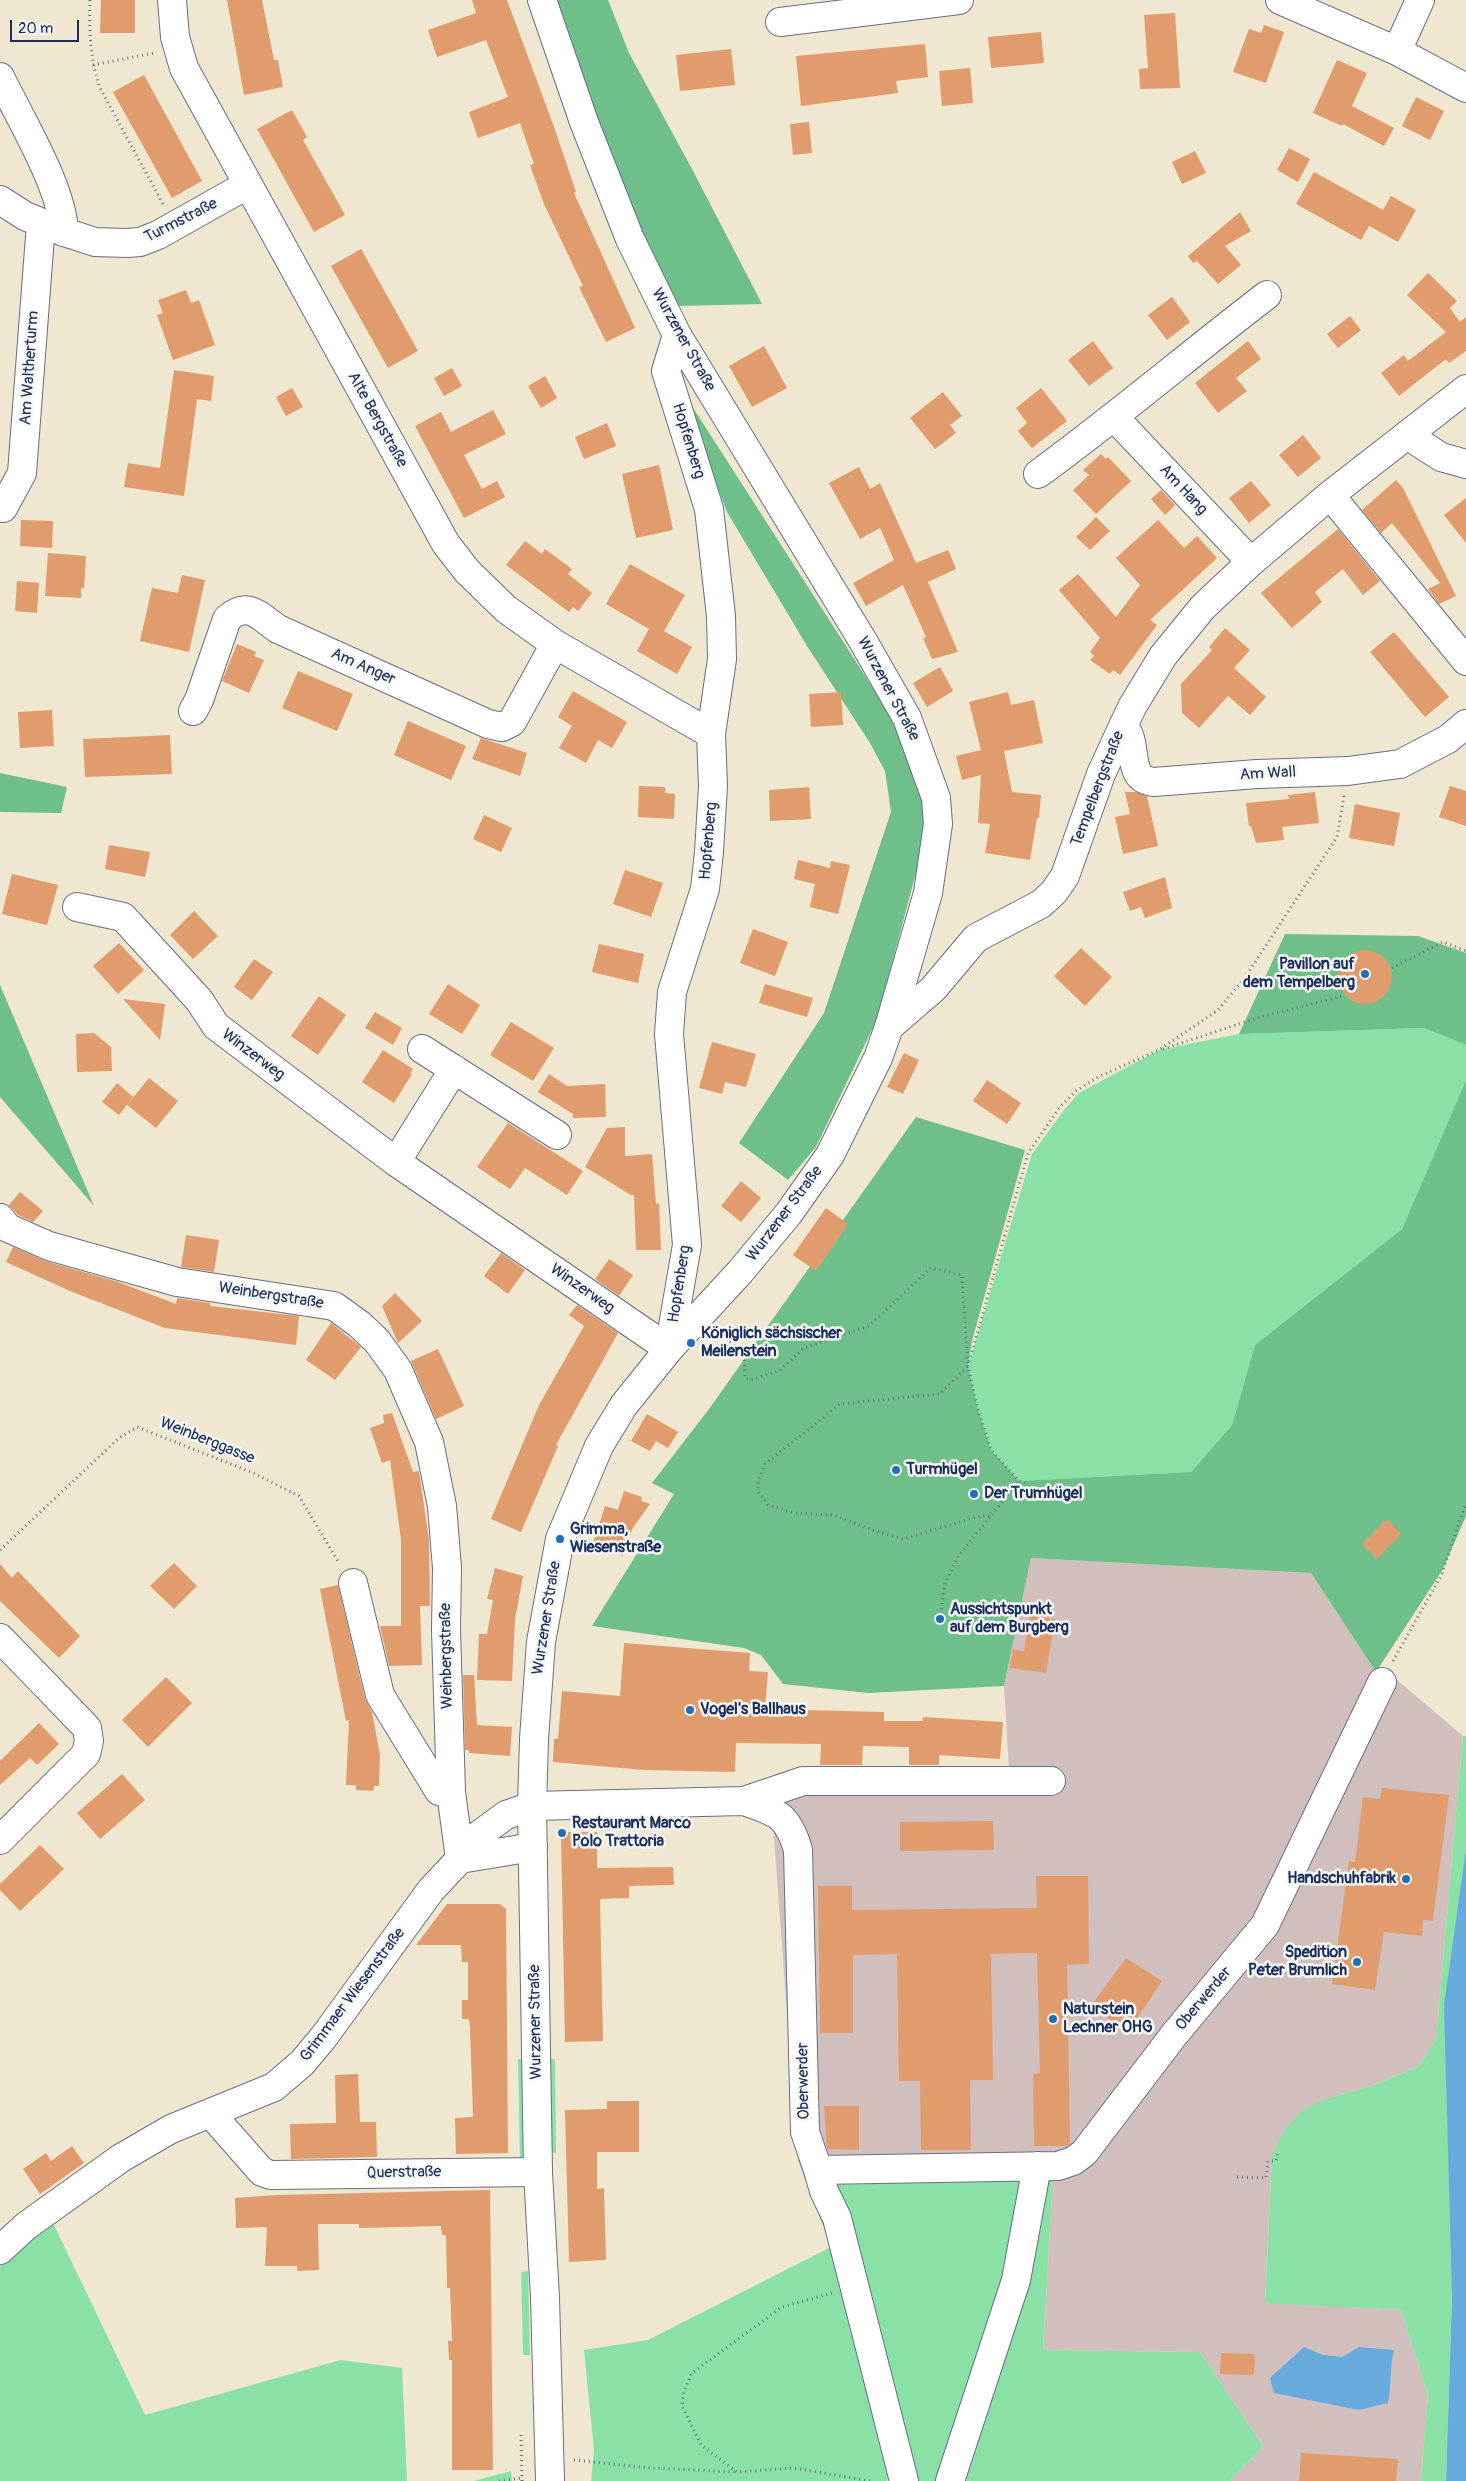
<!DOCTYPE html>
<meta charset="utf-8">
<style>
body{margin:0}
#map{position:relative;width:1466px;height:2481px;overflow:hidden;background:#efe7cf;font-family:Pangolin,sans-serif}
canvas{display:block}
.scale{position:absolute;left:10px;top:20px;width:69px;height:22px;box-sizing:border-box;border:2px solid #1b2f5e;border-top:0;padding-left:6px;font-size:15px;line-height:18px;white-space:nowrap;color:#1b2f5e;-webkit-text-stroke:4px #f6f6f2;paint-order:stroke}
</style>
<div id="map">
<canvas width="1466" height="2481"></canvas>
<div class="scale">20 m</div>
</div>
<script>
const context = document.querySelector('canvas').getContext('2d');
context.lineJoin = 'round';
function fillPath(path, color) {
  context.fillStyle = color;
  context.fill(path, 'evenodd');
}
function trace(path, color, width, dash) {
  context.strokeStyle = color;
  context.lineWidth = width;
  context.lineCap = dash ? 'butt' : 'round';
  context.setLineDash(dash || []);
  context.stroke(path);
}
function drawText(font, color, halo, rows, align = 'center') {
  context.font = font + ' Pangolin,sans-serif';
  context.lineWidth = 5;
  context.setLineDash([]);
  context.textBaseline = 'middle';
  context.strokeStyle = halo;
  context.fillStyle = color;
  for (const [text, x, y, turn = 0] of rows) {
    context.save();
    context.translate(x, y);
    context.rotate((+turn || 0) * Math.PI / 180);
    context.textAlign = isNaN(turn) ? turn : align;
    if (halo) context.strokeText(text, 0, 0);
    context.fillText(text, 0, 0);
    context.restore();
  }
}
fillPath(new Path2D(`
 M1031 1558 1311 1573 1376 1672 1396 1679 1463 1736 1436 2040 1418 2067 1371 2086 1328 2098 1272 2156 1265 2302 1401 2310 1428 2395 1421 2481H1230L1263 2446 1200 2352 1043 2350 1053 2177 841 2185 811 2195 798 2161 774 1838 777 1773 1009 1769 1004 1686Z`), '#d1bfbd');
fillPath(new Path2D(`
 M1424 1028 1466 1045V1080L1402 1229 1255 1345 1232 1425 1191 1472 1019 1481 991 1450 977 1406 968 1366 1032 1154 1064 1110 1079 1093 1159 1050 1239 1034Z
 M1463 1736H1466V1849L1446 2481H1421L1428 2395 1401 2310 1265 2303 1272 2156 1284 2131 1303 2110 1328 2098 1371 2086 1418 2067 1436 2040Z
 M518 2059H524L526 2161H520Z
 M547 2059H555L556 2153H548Z
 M1053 2177 1043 2350 1200 2352 1263 2446 1230 2481H920L889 2475 887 2481H591L594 2450 584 2350 648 2340 831 2247 811 2195 841 2185Z
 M53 2223 145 2415 341 2360 402 2368 407 2481H0V2266Z
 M528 2271 530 2355H523L521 2272Z
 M511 2471 512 2481H474Z`), '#89e1a5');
fillPath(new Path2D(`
 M557 0H608L629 53 692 169 762 304 679 306 642 233 597 117Z
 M688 400 896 724 924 804V843L877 1019 816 1147 788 1180 739 1143 824 1013 891 812 885 771 870 743 807 646 727 512 693 423Z
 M0 773 67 787 61 813 0 812Z
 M1285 934 1418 936 1466 953V1045L1424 1028 1239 1034Z
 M0 985 94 1206 0 1097Z
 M1466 1080V1516L1443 1569 1376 1672 1311 1573 1031 1558 1004 1686 868 1693 783 1684 761 1655 744 1648 592 1626 674 1494 652 1483 709 1409 916 1117 1025 1150 972 1341 968 1366 977 1406 991 1450 1019 1481 1191 1472 1232 1425 1255 1345 1402 1229Z`), '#6ebf8a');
fillPath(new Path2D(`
 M1466 1849V2481H1446L1452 2295 1444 2005Z
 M1304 2347 1323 2355 1342 2357 1359 2347 1394 2350C1389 2370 1392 2384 1388 2403L1359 2410 1274 2393 1270 2378Z`), '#67abdd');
fillPath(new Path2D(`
 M101 0H135V33H100Z
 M227 0H262L274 60H278L283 87 244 95Z
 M472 0H507L554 127 576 192 574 193 635 328 606 342 579 287 583 286 544 204 530 165 534 164 520 123 478 138 469 112 508 97 486 40 437 57 428 30 476 13Z
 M1175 13 1180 88 1140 89 1139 69 1148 68 1144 15Z
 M1264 25 1284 32 1266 83 1233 72 1249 29 1261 33Z
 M1041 32 1044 63 991 68 988 37Z
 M925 44 928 77 896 81 898 93 801 106 796 56Z
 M731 49 735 85 680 91 676 55Z
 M1337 60 1367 73 1352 106 1394 128 1384 146 1343 124 1342 126 1313 113Z
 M970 68 973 103 942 106 939 71Z
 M144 75 202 181 172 198 113 92Z
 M1416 97 1444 111 1430 140 1402 126Z
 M292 110 307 137 303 140 345 215 314 232 257 129Z
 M809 122 812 153 793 155 790 124Z
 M1289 148 1310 159 1298 182 1277 170Z
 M1195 151 1206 173 1182 184 1172 162Z
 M1314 172 1383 210 1391 196 1416 210 1398 242 1369 226 1361 240 1296 204Z
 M1240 212 1251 231 1225 246 1241 265 1218 284 1197 261 1193 263 1188 256Z
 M361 249 418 351 388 368 331 266Z
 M1428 273 1457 301 1450 308 1460 322 1466 317V351L1449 363 1446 359 1399 396 1381 373 1404 355 1408 361 1446 332 1407 295Z
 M186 290 191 303 199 300 215 345 173 360 157 315 163 313 158 300Z
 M1172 297 1190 322 1167 340 1148 315Z
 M1350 316 1361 330 1338 348 1327 334Z
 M1093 341 1113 368 1089 386 1068 360Z
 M1248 341 1261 359 1236 378 1247 391 1218 413 1195 383Z
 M764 346 787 388 752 407 729 366Z
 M452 368 462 386 444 396 434 378Z
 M174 370 214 376 211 401 197 399 184 496 124 487 128 463 160 468Z
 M545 376 557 398 541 408 528 386Z
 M292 388 303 407 286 416 276 397Z
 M1041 388 1067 421 1032 448 1018 431 1027 423 1016 408Z
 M943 392 962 416 950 425 956 433 935 449 910 418Z
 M493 410 506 434 464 455 482 489 497 481 505 497 464 518 415 426 441 412 451 432Z
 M607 423 616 446 584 459 575 437Z
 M1303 435 1321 458 1298 477 1279 455Z
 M1101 454 1106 459 1108 457 1131 481 1096 514 1073 490 1089 475 1083 470Z
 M659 465 673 530 636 538 622 474Z
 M859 467 870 489 880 483 916 563 948 550 956 569 928 582 958 652 932 659 923 638 926 637 903 585 866 606 853 583 894 560 880 528 860 539 829 483Z
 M1396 480 1403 488 1456 596 1439 604 1428 589 1440 583 1392 523 1381 533 1362 510Z
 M1251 481 1271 505 1249 523 1229 498Z
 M1161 490 1175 505 1165 515 1151 499Z
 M1466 498V543L1444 515Z
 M1096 517 1110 531 1090 550 1076 537Z
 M21 520 53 521 52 548 20 546Z
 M1158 520 1184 548 1197 536 1217 558 1150 620 1157 625 1120 675 1113 670 1110 674 1090 660 1094 656 1090 652 1100 638 1059 590 1078 574 1116 617 1140 585 1116 558Z
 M1338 529 1380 581 1363 595 1343 569 1315 592 1322 602 1292 628 1261 593Z
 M525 541 542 554 545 549 572 569 568 574 592 593 578 611 573 607 569 612 506 565Z
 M48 553 86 556 84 588H81V598L45 596Z
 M630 564 685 595 664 631 692 647 677 674 637 651 649 629 606 604Z
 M182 575 205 580 189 652 140 641 152 588 178 593Z
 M17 581 39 583 37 613 15 611Z
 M1225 628 1250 650 1234 668 1266 697 1250 715 1228 696 1199 728 1182 713 1181 684 1212 650 1209 647Z
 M1394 632 1449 697 1425 717 1370 652Z
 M237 644 256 652 254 656 264 660 249 693 222 681Z
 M940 667 953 691 927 707 913 683Z
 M298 671 353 694 337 731 282 708Z
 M573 691 627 722 612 748 598 740 586 763 559 748 572 726 558 717Z
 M841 692 843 725 811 727 809 694Z
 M1008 692 1011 705 1034 700 1043 743 1004 751 1012 792 1041 795 1039 818H1037L1030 860 985 853 990 824 978 823 981 775 962 780 956 756 981 750 969 702Z
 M52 710 54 746 20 748 18 712Z
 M408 721 466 746 451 780 394 755Z
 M170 735 172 774 85 777 83 739Z
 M481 738 527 753 520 776 472 759Z
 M639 786 665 787V793L675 794 674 819 638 817Z
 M1450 786 1466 791V826L1439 817Z
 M809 787 811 819 770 821 769 790Z
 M1125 792H1136L1147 796 1158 846 1123 854 1115 817 1130 814Z
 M1315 792 1319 823 1282 827 1284 840 1256 843 1251 826H1249L1246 803 1289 799 1288 795Z
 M1355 804 1400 813 1394 846 1349 838Z
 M484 815 512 828 501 852 473 839Z
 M109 845 150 852 145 877 105 869Z
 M798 860 830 868 831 861 850 865 838 914 810 907 815 884 794 879Z
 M625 870 663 883 651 917 613 904Z
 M12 874 58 885 47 925 2 914Z
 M1165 877 1172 908 1145 918 1141 907 1130 911 1123 892Z
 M194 911 218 936 193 959 170 935Z
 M753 929 788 942 775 976 740 963Z
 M119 943 144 970 118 994 93 966Z
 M599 944 644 954 638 983 592 972Z
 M1081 948 1112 977 1085 1006 1054 976Z
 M1338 977a27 27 0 1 1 54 0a27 27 0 1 1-54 0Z
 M254 959 273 972 252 1000 234 987Z
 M448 984 480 1005 462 1034 429 1014Z
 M765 984 813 998 807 1017 759 1003Z
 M319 996 346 1015 318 1055 291 1036Z
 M123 999 165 1004 160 1040Z
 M375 1012 402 1028 393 1045 365 1028Z
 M511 1022 554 1048 533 1081 490 1055Z
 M94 1033 111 1047 112 1071 77 1072 76 1034Z
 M712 1042 756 1054 746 1087 725 1082 722 1094 699 1088Z
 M383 1050 413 1069 410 1073 412 1074 394 1103 362 1082Z
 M904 1053 919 1060 903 1094 887 1087Z
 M549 1074 567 1086 605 1084 606 1117 573 1118V1114L538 1092Z
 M149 1078 178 1101 156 1128 127 1105Z
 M987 1080 1021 1103 1007 1124 973 1101Z
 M117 1083 133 1097 119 1115 102 1102Z
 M508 1123 583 1171 567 1195 525 1168 510 1189 477 1167Z
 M625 1127V1156L652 1154 656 1204 659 1203 661 1250H636L634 1195H631L585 1167 607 1128Z
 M741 1181 761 1198 741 1222 721 1206Z
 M20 1192 43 1211 33 1222 18 1215 9 1205Z
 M826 1208 848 1224 816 1271 793 1255Z
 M186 1235 219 1240 214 1272 181 1267Z
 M13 1247 45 1261 118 1282 176 1304 177 1298 210 1303V1306L299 1316 296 1345 165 1328 70 1291 6 1262Z
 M501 1253 525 1270 508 1294 484 1276Z
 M609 1259 633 1275 619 1296 595 1279Z
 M395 1293 422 1321 398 1343 382 1306Z
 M577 1305 618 1333 556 1445 558 1446 521 1532 491 1519 539 1405 584 1326 569 1315Z
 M331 1323 361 1347 335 1380 306 1360Z
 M438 1349 464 1406 436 1419 411 1361Z
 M392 1413 413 1472 419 1471 429 1540 430 1606H420L422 1665 389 1666 380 1626H401V1540L390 1460 382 1463 370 1428 384 1423 383 1415Z
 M647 1414 678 1432 668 1448 656 1441 650 1451 631 1441Z
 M624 1491 642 1497 641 1501 650 1504 632 1529 623 1556 592 1546 605 1506 618 1510Z
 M1387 1519 1401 1534 1377 1559 1362 1544Z
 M174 1563 197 1586 174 1609 150 1586Z
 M0 1564 12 1578 18 1571 80 1636 59 1658 0 1601Z
 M495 1568 523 1576 515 1619 512 1681 477 1680 479 1634H487L493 1600 487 1599Z
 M338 1585 365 1699 372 1712 380 1755 379 1786H374L373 1791 356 1790V1785H346L349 1720 346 1721 320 1589Z
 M1030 1615 1055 1619 1046 1673 1010 1668 1013 1649 1024 1651Z
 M624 1643 750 1653 749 1671 768 1672 765 1709 884 1712V1721H923V1717L1003 1722 1000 1759 939 1755V1765H909V1747L863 1746 862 1765H820L821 1744 736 1743 735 1772 644 1770 553 1762 554 1739H558L562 1691 620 1696Z
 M463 1675H474L477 1725 512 1727 510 1756 469 1753V1750H465Z
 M166 1677 192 1703 148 1747 122 1720Z
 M39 1723 59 1744 37 1765 30 1758 0 1785V1761Z
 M122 1774 145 1800 100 1839 77 1813Z
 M1382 1788 1449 1795 1433 1921 1423 1920 1422 1936 1384 1932 1375 1990 1332 1984 1349 1861 1355 1862 1363 1797 1380 1799Z
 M993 1821 994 1850 900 1851V1822Z
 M561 1832H597V1868L673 1867 674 1885 629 1886V1898L600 1899 603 2041 565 2042Z
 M40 1845 64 1869 20 1911 0 1890V1884Z
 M1036 1876H1088L1089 1964 1067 1965 1070 2144 1067 2146H1034L1033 2074 1040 2073 1037 1953 991 1954 993 2080H970L971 2150H921L920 2081H899L897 1954 853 1955V2033H820L818 1886H852V1910L1037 1908Z
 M447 1904H500L506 1909 508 2153 456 2154 455 2118 473 2117 470 2027 469 2019H462V2000H468V1962H462L461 1945H416Z
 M1126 1958 1162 1981 1128 2032 1091 2006Z
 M358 2074 360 2122H376L377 2157 291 2159 290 2124 336 2123 335 2075Z
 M607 2101H639V2152H597V2189L604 2188 606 2260 569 2262 565 2110 607 2109Z
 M824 2106H859V2150L827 2149Z
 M72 2146 84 2163 40 2194 23 2169 46 2153 51 2161Z
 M490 2190 493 2470H452V2360H449L448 2341H452L450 2288H447L446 2235H442L441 2226 359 2228V2224H318L319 2270 297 2271V2266H265L267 2227 236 2228 235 2198 277 2195Z
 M1221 2353 1255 2354 1254 2375 1220 2374Z
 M1301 2453 1398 2459 1396 2481H1299Z`), '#e19c6d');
const minor = new Path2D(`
 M172 0 175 37 184 68 446 544 467 571 506 609 555 644 711 734
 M1280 0 1397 51 1466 88
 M780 22 959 0
 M1397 51 1420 0
 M0 77C20 118 63 189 64 232
 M0 200 25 216 64 232 95 242 127 243 140 242 158 235 247 185
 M1115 418 1251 562
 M1407 435 1441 457 1466 464
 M1038 474C1116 417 1190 354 1267 295
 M1330 495 1466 661
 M3 508 22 473 41 223
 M193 711 199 700 227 619C248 600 259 616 278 629L488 724 502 727 512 722 555 644
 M1123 726C1140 742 1124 780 1154 782L1257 774 1348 771 1400 764 1448 739 1466 724
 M77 907 123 917 199 1000 216 1026 396 1162 669 1349 687 1245 669 1034 672 992 705 889 709 852 713 786 711 734 722 659 721 616 709 509 666 371 677 335
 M889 1027 933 989 976 938 1041 904 1054 892 1065 876 1101 774 1132 707 1163 656 1203 607 1251 562 1330 495 1466 389
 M422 1049 557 1135
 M396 1162 454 1069
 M0 1218 8 1228 49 1246 177 1282 334 1306 359 1324 377 1341 398 1370 429 1442 442 1506 447 1568 446 1630 451 1792 460 1859
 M353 1583 380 1695 439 1791 451 1792
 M0 1638 87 1728 89 1741 86 1754 0 1840
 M744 1801 803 1781H1051
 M460 1859 533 1847
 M211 2114 262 2172 271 2175 538 2172
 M818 2170 824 2191 837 2218 904 2481
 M0 2250 26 2226 121 2158 171 2129 274 2087 302 2063 323 2038 431 1890 460 1859 476 1837 506 1815 532 1806 744 1801C777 1812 788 1815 798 1850L805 2132 818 2170 1058 2166 1073 2161 1084 2153 1174 2035 1265 1925 1382 1682
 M950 2481 1016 2280 1037 2166`);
const major = new Path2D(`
 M542 0 584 122 630 239 677 335 863 641 907 718 936 798 938 824 928 893 889 1027 878 1058 830 1155 789 1213 740 1272 669 1349 624 1405 599 1446 560 1539 541 1642 534 1739 532 1806 538 2172 545 2298 550 2481`);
trace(minor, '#656f86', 30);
trace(major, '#656f86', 30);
trace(new Path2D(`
 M90 0C89 30 90 60 100 88L163 204
 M93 65 154 53
 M1392 968 1443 942 1466 951
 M1163 1049 1260 1017 1343 996
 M719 1331 744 1354 745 1378 750 1380 779 1371 804 1348 869 1326 931 1268 962 1275 968 1366 940 1394 840 1404 765 1464 758 1481V1491L768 1505 794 1513 834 1515 872 1530 903 1539 980 1516H992
 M1025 1483 1019 1481 991 1450 977 1406 968 1366 1028 1153 1060 1107 1076 1091 1098 1077 1159 1050 1218 1010 1246 976 1337 837 1344 796
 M0 1550 119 1438 137 1427 251 1472 299 1496 339 1563
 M940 1619 945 1584 957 1558 1019 1481
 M1393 1661 1441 1576 1466 1503
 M1237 2177 1266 2178 1268 2161H1276L1278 2152
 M832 2293 782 2307 692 2373 684 2391 682 2406 701 2445 737 2472 794 2468 871 2481
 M521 2435 522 2481
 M574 2460 651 2468 737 2472
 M499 2481 522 2478`), '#656f86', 3, [1, 4]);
trace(minor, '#fff', 28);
trace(major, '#fff', 28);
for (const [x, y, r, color] of [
 [1365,974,5,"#1f6fb2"],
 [691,1343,5,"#1f6fb2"],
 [896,1470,5,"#1f6fb2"],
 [974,1494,5,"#1f6fb2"],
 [560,1539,5,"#1f6fb2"],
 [940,1619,5,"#1f6fb2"],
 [690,1710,5,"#1f6fb2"],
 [562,1833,5,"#1f6fb2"],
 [1406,1879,5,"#1f6fb2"],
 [1357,1962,5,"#1f6fb2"],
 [1053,2019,5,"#1f6fb2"]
]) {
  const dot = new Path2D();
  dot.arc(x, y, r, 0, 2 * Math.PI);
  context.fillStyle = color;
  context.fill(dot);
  trace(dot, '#f6f6f2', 2);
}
drawText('16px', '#1b2f5e', '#f6f6f2', [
 ["Turmstraße",181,221,-27],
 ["Wurzener Straße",683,340,61],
 ["Am Waltherturm",30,368,-86],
 ["Alte Bergstraße",377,420,61],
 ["Hopfenberg",688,441,73],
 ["Am Hang",1183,490,47],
 ["Am Anger",363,667,24],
 ["Wurzener Straße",888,689,62],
 ["Am Wall",1268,774,-3],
 ["Tempelbergstraße",1098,789,-69],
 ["Hopfenberg",709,841,-85],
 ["Winzerweg",253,1055,37],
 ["Wurzener Straße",785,1214,-53],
 ["Hopfenberg",680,1284,-81],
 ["Winzerweg",582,1289,35],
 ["Weinbergstraße",271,1296,9],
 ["Weinberggasse",207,1441,22],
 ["Wurzener Straße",547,1618,-81],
 ["Weinbergstraße",447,1656,-91],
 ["Grimmaer Wiesenstraße",353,1995,-53],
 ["Oberwerder",1204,1999,-50],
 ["Wurzener Straße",536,2022,-91],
 ["Oberwerder",804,2081,-91],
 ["Querstraße",404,2173,-1]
]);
drawText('bold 16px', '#1b2f5e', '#f6f6f2', [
 ["Pavillon auf",1355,965,"right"],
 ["dem Tempelberg",1355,983,"right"],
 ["Königlich sächsischer",701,1334],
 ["Meilenstein",701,1352],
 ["Turmhügel",906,1470],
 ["Der Trumhügel",984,1494],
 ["Grimma,",570,1530],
 ["Wiesenstraße",570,1548],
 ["Aussichtspunkt",950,1610],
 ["auf dem Burgberg",950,1628],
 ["Vogel's Ballhaus",700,1710],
 ["Restaurant Marco",572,1824],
 ["Polo Trattoria",572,1842],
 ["Handschuhfabrik",1396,1879,"right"],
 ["Spedition",1347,1953,"right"],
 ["Peter Brumlich",1347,1971,"right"],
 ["Naturstein",1063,2010],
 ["Lechner OHG",1063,2028]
], 'left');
</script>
